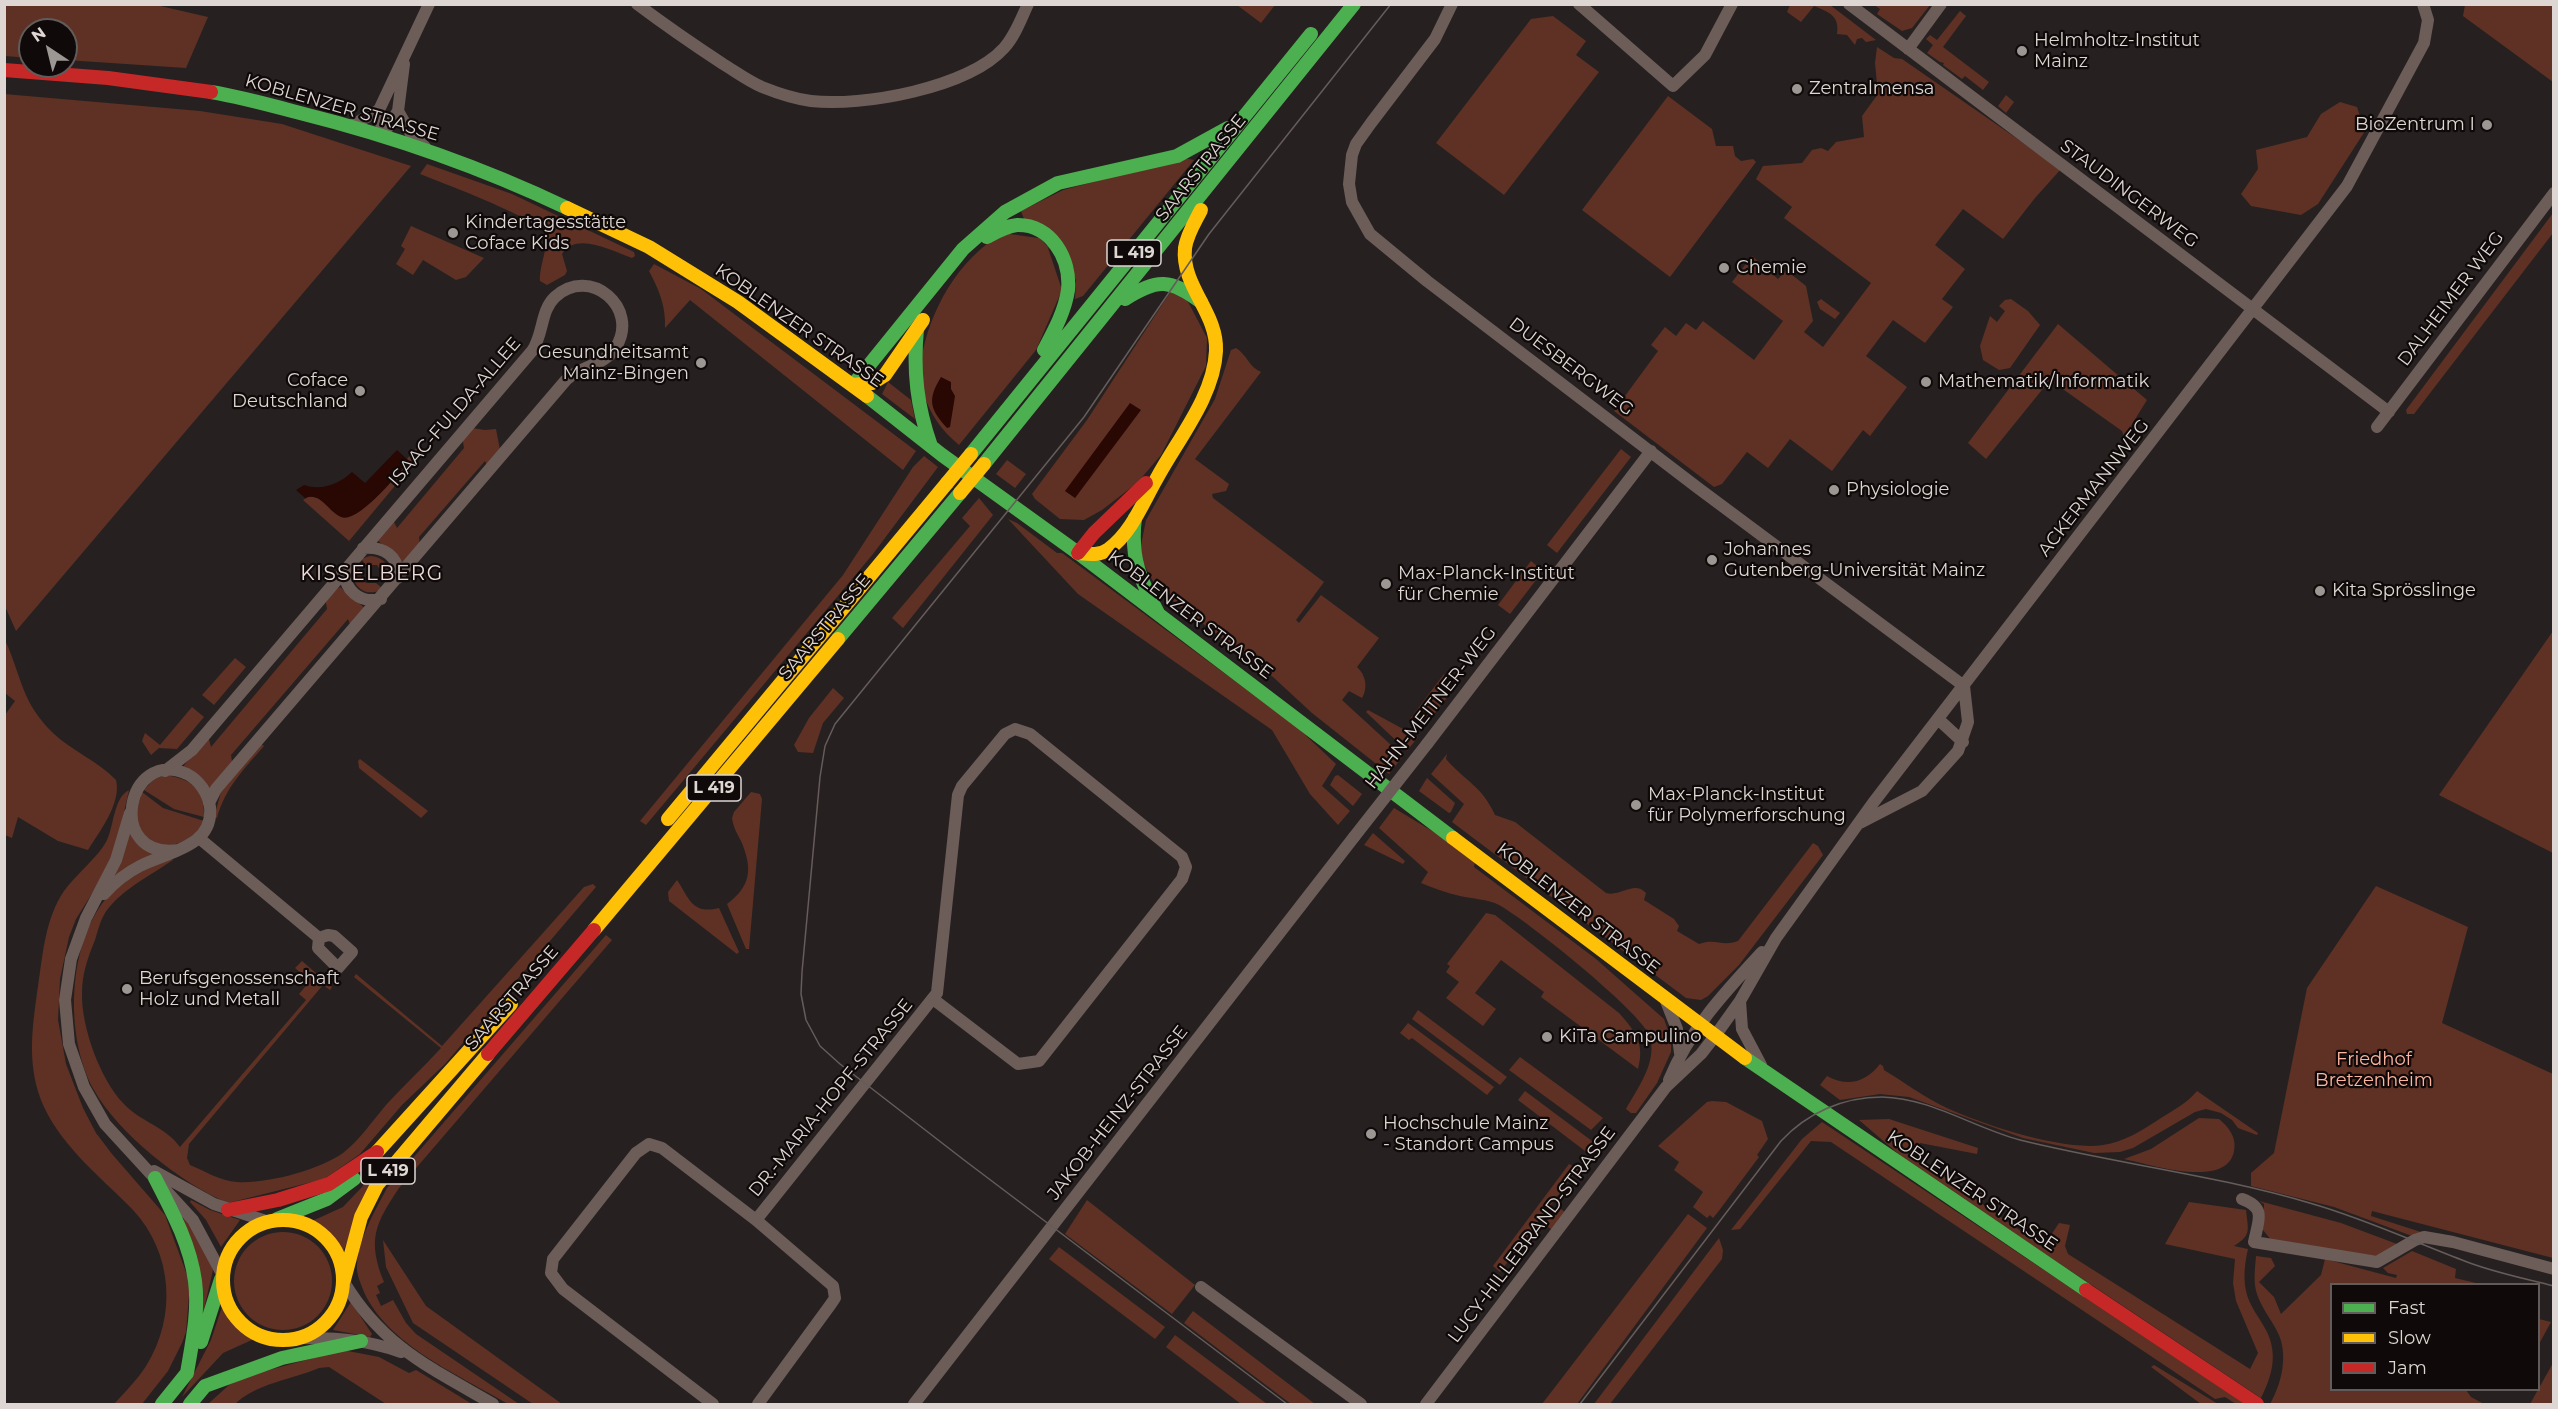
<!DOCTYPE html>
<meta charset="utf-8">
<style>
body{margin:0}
#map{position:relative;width:2558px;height:1409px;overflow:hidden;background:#262120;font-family:Montserrat,sans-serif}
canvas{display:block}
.frame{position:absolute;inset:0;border:6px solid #ddd6d3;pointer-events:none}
.legend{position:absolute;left:2330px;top:1283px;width:210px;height:108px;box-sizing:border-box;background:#0f0a09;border:2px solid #615c5a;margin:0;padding:8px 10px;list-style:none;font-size:18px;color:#ddd6d3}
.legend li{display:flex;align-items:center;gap:12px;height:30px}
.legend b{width:30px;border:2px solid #615c5a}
.north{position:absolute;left:18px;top:18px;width:60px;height:60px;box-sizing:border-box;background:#0f0a09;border:2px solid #615c5a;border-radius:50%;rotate:325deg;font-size:16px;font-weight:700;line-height:24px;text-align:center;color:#ddd6d3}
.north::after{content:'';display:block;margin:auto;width:21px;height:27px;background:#9d9794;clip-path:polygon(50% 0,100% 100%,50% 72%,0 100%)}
</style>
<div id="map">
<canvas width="2558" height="1409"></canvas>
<div class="frame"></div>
<ul class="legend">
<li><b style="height:8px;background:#4caf50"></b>Fast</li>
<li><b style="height:8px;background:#ffc107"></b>Slow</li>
<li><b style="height:8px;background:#c62828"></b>Jam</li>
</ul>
<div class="north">N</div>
</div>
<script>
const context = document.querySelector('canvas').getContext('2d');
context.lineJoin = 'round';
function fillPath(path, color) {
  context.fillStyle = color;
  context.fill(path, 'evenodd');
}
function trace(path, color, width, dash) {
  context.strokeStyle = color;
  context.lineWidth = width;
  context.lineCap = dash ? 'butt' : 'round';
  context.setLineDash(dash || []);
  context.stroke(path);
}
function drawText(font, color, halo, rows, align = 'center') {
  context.font = font + ' Montserrat,sans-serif';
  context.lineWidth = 4.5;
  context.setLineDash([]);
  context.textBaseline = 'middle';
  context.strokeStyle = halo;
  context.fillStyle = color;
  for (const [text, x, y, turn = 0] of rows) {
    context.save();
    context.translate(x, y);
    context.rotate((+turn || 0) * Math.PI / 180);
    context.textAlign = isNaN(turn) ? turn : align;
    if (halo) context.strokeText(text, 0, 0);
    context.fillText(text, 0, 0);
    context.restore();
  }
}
fillPath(new Path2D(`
 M4 5H156L208 17 186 68 66 60V30H30V58L5 56Z
 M1237 5H1275L1261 23Z
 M1790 5H1830L1876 40 1866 42 1862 38 1857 39 1855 45 1847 35 1837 34C1840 16 1829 12 1814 6L1801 22 1787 12Z
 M1874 5H1930L1912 28 1902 31 1877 14 1880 9Z
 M2465 5H2553V82L2463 16Z
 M1960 11 1966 16 1943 47 1989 82 1983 90 1965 76 1962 79 1943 65 1944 63 1940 62 1927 53 1933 45 1926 39 1930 35 1937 40Z
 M1553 16 1586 41 1576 55 1599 72 1504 195 1436 143 1531 19Z
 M1877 47 1894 58 1902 59 2061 169 2035 198 2003 239 1963 209 1935 245 1965 269 1942 299 1953 307 1925 343 1893 320 1866 356 1907 387 1870 436 1863 430 1832 471 1790 439 1768 468 1747 452 1722 484 1714 487 1614 411 1658 351 1651 345 1665 327 1676 336 1686 323 1696 330 1703 321 1754 360 1783 321 1732 282 1752 256 1778 279 1786 270 1806 286 1813 321 1804 332 1823 347 1871 283 1784 218 1792 207 1756 179 1763 166 1802 163 1812 150 1821 148 1828 151 1836 142 1864 137 1862 116 1878 94 1875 63Z
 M4 94 200 111 282 124 411 166 16 631 4 604Z
 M2006 95 2014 102 2006 113 1998 106Z
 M1668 96 1712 129 1716 146H1733L1735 156 1741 161 1753 159 1756 162 1670 277 1582 210Z
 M2340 102 2357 107 2365 131 2318 204 2301 215 2251 206 2241 194 2258 169 2256 150 2307 137 2321 114Z
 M1184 158 1194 160 1083 296 1075 299 1076 280 1024 219 1021 211 1063 190Z
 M427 164 512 194 634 252 635 256 632 258C612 251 576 231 562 254L567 271 565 275 547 285 540 281C539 266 549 245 546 235 540 219 440 182 420 174Z
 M2553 213V233L2414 414H2407L2406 410Z
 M411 226 484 258 466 277 456 280 423 260 413 275 396 264 405 249 401 246Z
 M1003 233 1045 239 1062 290 1036 350 959 445C941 430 931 415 923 393 922 389 919 384 918 380 918 374 921 367 921 361 929 311 958 259 1003 233Z
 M654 264 701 289 916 451 903 470 690 300 665 328C666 306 659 290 649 271Z
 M1173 288 1185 296 1207 338 1206 366 1161 455 1137 483 1102 510 1084 520 1060 519 1035 499 1032 494 1087 420Z
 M1821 299 1840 313 1835 319 1820 309 1817 302Z
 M2011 299 2028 311 2040 325 2010 368 1999 370 1983 360 1980 346 1990 316 1997 322 2005 311 1999 306 2005 300Z
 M2058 324 2147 400 2124 437 2122 431 2050 380 1986 459 1968 443Z
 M1236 348C1247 355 1249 367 1261 372L1195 459 1229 484 1226 491 1212 494 1213 498 1324 582 1296 620 1299 623 1321 595 1379 638 1357 667C1366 675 1368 688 1362 698L1349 691 1342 700 1403 756 1389 774 1312 713 1273 677 1164 594 1154 583 1141 559V545L1146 520 1215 399 1231 350Z
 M888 382 911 400 915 419 882 394Z
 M472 428 485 430 496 429 500 450 488 467 485 461 419 537 420 547 406 565 376 539 392 518 397 528 464 448 462 436Z
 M418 446 424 451 349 541 303 500 310 496 318 498 341 517C371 509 389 484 409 461L407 459Z
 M1621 449 1631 457 1557 553 1547 545Z
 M924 456 938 467 873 554 646 825 640 821 843 575 913 467Z
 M1007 460 1026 474 1015 488 996 474Z
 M979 498 993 515 903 628 892 618 970 526 962 518Z
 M1008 519 1017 523 1057 553H1062L1297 727 1336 764 1322 786 1350 811 1338 825 1310 794 1272 730 1078 594Z
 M370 556C385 557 393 568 388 583L381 577V571L377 565H366L361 559Z
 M1531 561 1543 571 1510 614 1498 605Z
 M355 565 361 571V578L366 583H376L383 589C370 596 358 592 353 578Z
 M340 587 367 610 351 627 348 619 231 755 233 767 210 791 182 768 208 735 211 747 327 609 325 597Z
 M2553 631V853L2439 795Z
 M5 640C22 677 21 702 53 733 72 751 98 761 116 780 122 803 99 832 88 850L58 841 18 817 12 838 5 835V715L15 701 5 693Z
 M235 658 246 667 214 705 202 695Z
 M1444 674 1451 692 1425 726 1421 727 1410 719Z
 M833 688 844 698 823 723 813 753 798 752 794 745 809 718Z
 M192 707 204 717 177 749 159 748 151 755 142 741 145 733 160 745Z
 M1368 710 1418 737 1407 751 1366 712Z
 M261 744 264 746C244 769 225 788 217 818L214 817 221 792Z
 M1447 754 1446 759C1465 781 1482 786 1495 815L1515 822 1606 893C1621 897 1634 880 1646 893L1644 900 1674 919 1679 926 1677 931 1699 944C1716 938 1722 947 1738 941L1813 843 1818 846 1823 855 1739 965 1708 996 1701 1000 1686 998 1452 822 1464 804 1431 774Z
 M360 759 428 811 421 818 359 768 358 761Z
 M166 775C192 780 205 788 204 817L174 809 144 790 154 779Z
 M1338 775 1362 794 1353 806 1330 785 1335 776Z
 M1427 778 1455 803 1451 812 1449 813 1419 791Z
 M129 790 116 848 103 876 76 919 69 937 60 979 58 1020 66 1064 83 1108 96 1133 112 1154 165 1215 190 1283 186 1332 182 1343 168 1371 142 1404H114C125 1392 137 1380 146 1366 177 1317 173 1253 133 1210 101 1177 64 1149 44 1107 26 1067 32 1029 38 986 43 954 45 919 64 891 72 880 83 870 92 860 97 855 102 849 106 842 114 828 113 798 129 790Z
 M142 792 163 808 204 821C193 843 161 856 142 834 139 829 137 821 135 816Z
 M751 792 760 794 762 799 749 949H746L727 904C751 886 753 869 741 841 737 834 733 826 732 818L734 812Z
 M1394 808 1442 837 1475 862 1474 867 1596 959 1664 1019 1671 1039V1052L1657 1083 1636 1113H1631L1626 1109C1638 1087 1657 1063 1650 1037 1643 1013 1525 919 1499 905 1488 899 1472 899 1460 896 1447 893 1433 888 1421 883L1428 872 1379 828Z
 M130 830 158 853 113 879Z
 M1373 833 1405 861 1403 864 1364 845Z
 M171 858 173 860C151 875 123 889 107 910 101 918 98 930 95 940 88 957 82 974 82 993 81 1026 100 1079 123 1103 139 1121 166 1127 180 1147L306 1000 299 994 310 981 295 968 302 961 332 987 330 990 323 985 189 1144 187 1158 190 1165C205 1171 220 1181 237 1182 267 1184 319 1170 343 1153 359 1141 373 1120 386 1105 404 1085 423 1068 441 1048L354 977 356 974 442 1046 584 887 593 884 596 887 445 1064 402 1105 360 1154 324 1179 228 1203C182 1184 118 1133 94 1090 64 1037 67 941 109 895 126 877 148 867 171 858Z
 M677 880C689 898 692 915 719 908L739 952 737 954 669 901 668 892Z
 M2376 886 2468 927 2442 1023 2553 1074V1258L2372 1211 2371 1216 2421 1232 2412 1236 2334 1207 2251 1186V1173L2274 1153 2307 988Z
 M1486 913 1495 915 1619 1013C1635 1031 1645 1043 1638 1069L1541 997 1544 992 1501 960 1475 993 1496 1009 1483 1026 1446 998 1459 982 1446 972 1450 966 1447 964Z
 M606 935 612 940 399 1188C375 1224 367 1240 384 1282L377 1286 380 1293 376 1295 381 1306 393 1300 406 1323 416 1334 519 1404H508C459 1375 388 1345 364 1292 361 1284 356 1274 357 1265 359 1237 374 1213 387 1188Z
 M1418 1010 1507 1077 1500 1085 1412 1019Z
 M1408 1023 1494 1087 1487 1095 1412 1038 1409 1040 1400 1033Z
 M1520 1057 1603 1118 1591 1130 1509 1070Z
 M1880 1064 1883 1066 1884 1070C1904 1082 1925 1098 1947 1108 1984 1125 2063 1151 2103 1145 2124 1142 2143 1130 2161 1118 2174 1110 2187 1103 2197 1091L2258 1133 2257 1135 2238 1128 2232 1120 2221 1113 2206 1109 2195 1112 2133 1148 2120 1152 2094 1153 2023 1138 1909 1097 1880 1094 1840 1100 1820 1085 1827 1076C1847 1087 1865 1083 1880 1064Z
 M1525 1091 1596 1144 1589 1154 1518 1100Z
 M1712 1101 1726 1102 1762 1121 1768 1139 1757 1155 1759 1157 1718 1212 1713 1218 1710 1215 1707 1218 1693 1207 1703 1192 1674 1170 1679 1162 1658 1146 1707 1102Z
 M2199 1118 2219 1119C2229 1127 2237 1138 2234 1151 2227 1190 2149 1164 2124 1159L2151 1149Z
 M1889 1119 1978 1148 1977 1154 1920 1143 1915 1156 2043 1247 2059 1223 2070 1225 2065 1246 2068 1254 2250 1369 2258 1353 2236 1301 2233 1283 2235 1259 2165 1244 2189 1202 2246 1210C2248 1230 2252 1235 2234 1246L2248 1249C2245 1262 2243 1277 2246 1291 2249 1306 2260 1318 2267 1332 2278 1355 2272 1376 2261 1398L1909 1163 1859 1120Z
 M1822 1122 2245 1404H2236L2225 1397 2215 1399 1831 1142 1811 1141 1740 1229 1731 1230 1802 1139Z
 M1569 1164 1578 1169 1500 1272 1493 1266Z
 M379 1169 380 1170 341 1256 331 1239 310 1222 343 1207Z
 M191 1200 210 1210 240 1220 221 1247 206 1220 190 1202Z
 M1087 1200 1195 1285 1172 1314 1065 1234Z
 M2259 1201 2341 1223 2397 1244 2377 1256 2272 1241 2263 1230 2264 1204Z
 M1558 1207 1565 1212 1552 1230 1545 1224Z
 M183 1213 210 1259 213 1270 199 1331Z
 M1688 1214 1707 1228 1577 1404H1542Z
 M234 1281a49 49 0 1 1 98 0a49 49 0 1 1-98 0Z
 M1719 1238 1723 1250 1722 1259 1610 1404H1594Z
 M383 1240 426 1306 562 1404H533L413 1323 386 1267Z
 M1059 1247 1165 1327 1155 1339 1049 1259Z
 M2412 1251 2456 1269 2455 1278 2480 1284H2332V1390H2466L2471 1397 2484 1404H2270C2282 1383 2289 1353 2277 1331 2271 1319 2261 1307 2257 1294 2253 1282 2255 1269 2256 1256L2271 1258 2275 1266 2259 1282 2274 1297 2281 1314 2321 1275 2325 1259 2396 1278 2397 1275 2388 1273 2383 1268Z
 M351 1302 372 1334 370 1337 333 1330Z
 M223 1304 235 1324 254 1339 223 1353 182 1397 211 1340Z
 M1193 1311 1315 1404H1291L1184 1323Z
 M2539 1319 2551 1322 2539 1344 2538 1319Z
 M1175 1335 1267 1404H1241L1166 1347Z
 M343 1350 379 1357 409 1373 416 1370 472 1404H386L329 1367 319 1368C293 1379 255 1384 235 1404H208L229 1385 243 1377Z
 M2553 1363V1404H2530Z
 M2154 1365 2218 1404H2201L2151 1367Z`), '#5e3124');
fillPath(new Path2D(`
 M941 377 951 382V389L955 396 950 427 947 428C930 409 927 400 941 377Z
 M1130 403 1141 410 1075 498 1065 491Z
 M397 450 409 461C399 473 358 524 341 517 327 511 322 492 305 498L296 490 304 485C322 491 339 484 352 472L365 483Z`), '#290703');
trace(new Path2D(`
 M637 4C665 25 694 45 723 64 736 72 748 81 762 87 777 93 795 99 811 101 862 107 968 88 1004 48 1015 36 1021 19 1028 4
 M1452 4 1435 39 1371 123 1356 144 1352 155 1349 184 1352 202 1370 234 1427 281 1698 488 1964 686
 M1579 4 1673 86 1705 55 1732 4
 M1849 4 2389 412
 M1908 49 1941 4
 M398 111 410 132 425 147
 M351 126 379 110
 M383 135 379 110 429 4
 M383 135 398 111 404 64
 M2377 427 2554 193
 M363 548C383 546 400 556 398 578
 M345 569C343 590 360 604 381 599
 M1938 719 1963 742
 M1427 744 1651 451
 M165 771 192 750 532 351C544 334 540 311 555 297 590 265 640 308 616 347 605 366 581 365 566 380L216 789 209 803
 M130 813 116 860 86 918 71 959 65 1000 69 1044 84 1087 105 1124 193 1220 222 1274
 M1860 823 1922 791 1958 751 1968 722 1964 686
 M199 838 319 938
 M104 894C114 883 126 873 140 866 167 852 214 847 210 807 208 793 199 780 187 774 126 746 105 860 178 850
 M328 935 334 936 352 952 338 968 318 948 319 938Z
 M1666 1001 1677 1029 1680 1053
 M1740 1001 1742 1029 1761 1065
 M1669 1080C1690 1029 1725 992 1762 952
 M154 1171 214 1204 269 1222
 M2242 1199C2267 1208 2258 1221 2254 1242L2377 1262 2415 1240 2424 1237 2453 1242 2554 1269
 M756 1220 937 993 958 795 962 786 1005 734 1015 729 1030 734 1182 857 1186 867 1182 879 1039 1061 1018 1064 933 999
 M344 1282C383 1347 431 1368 493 1404
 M1201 1287 1361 1404
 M299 1338C338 1338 363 1339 401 1352
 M713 1404 563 1289 551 1273 553 1259 636 1153 649 1144 662 1148 756 1220 833 1286 835 1298 831 1304 758 1404
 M914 1404 1354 837
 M1426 1404 1666 1087 1701 1054 1715 1036 1740 1001 1776 938 1873 803 2347 186 2424 43 2428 20 2423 4`), '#6c5d59', 12);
trace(new Path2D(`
 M211 92C241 97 270 105 300 113 392 136 481 167 567 208
 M987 237C996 232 1006 226 1017 225 1051 224 1071 259 1068 290 1065 311 1054 331 1044 350
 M1125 299C1158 278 1170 279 1201 302
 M917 329C913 371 917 407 931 446
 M853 385 963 249 1005 212 1058 183 1177 156 1228 128
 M867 396 942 455 1078 553 1453 838
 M971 454 1311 34
 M984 464 1354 4
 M1135 518C1130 558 1140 579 1158 613
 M838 639 960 493
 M1745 1058 2086 1290
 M155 1178C172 1211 190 1244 195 1281 199 1312 192 1343 187 1373
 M277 1219 327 1199 354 1179
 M201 1342 221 1279
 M205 1386 282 1358 361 1341
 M162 1404 187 1373
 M190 1404 205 1386`), '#4caf50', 14);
trace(new Path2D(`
 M567 208 649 247 738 302 867 396
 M853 385 872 383 885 375 923 320
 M1078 553C1088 554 1100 556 1109 549 1132 532 1143 502 1157 478 1178 439 1214 396 1216 351 1218 313 1181 286 1185 248 1187 234 1195 222 1201 210
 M668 819 947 483
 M1453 838 1745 1058
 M594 930 838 639
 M377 1152 511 1004
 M223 1280a60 60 0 1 1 120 0a60 60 0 1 1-120 0Z
 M344 1280 361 1217 377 1185 488 1054`), '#ffc107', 14);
trace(new Path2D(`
 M4 70 108 78 211 92
 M1078 553 1094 533 1146 483
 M488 1054 594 930
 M228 1210 278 1200 329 1184 377 1152
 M2086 1290 2257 1404`), '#c62828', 14);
trace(new Path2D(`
 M1287 1404 964 1160 840 1064 820 1046 806 1020 801 994 802 972 820 777 825 746 835 724 1084 417 1209 234 1391 4
 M1580 1404 1781 1141C1807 1113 1843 1097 1882 1097 1931 1098 1974 1128 2020 1140 2117 1164 2217 1175 2313 1204 2365 1219 2412 1241 2462 1260 2491 1272 2523 1278 2554 1286`), '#655c5b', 1.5);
trace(new Path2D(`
 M1354 837 1427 744`), '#6c5d59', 12);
trace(new Path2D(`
 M947 483 971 454
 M960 493 984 464`), '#ffc107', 14);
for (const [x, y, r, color] of [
 [2022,51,6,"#9d9794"],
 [1797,89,6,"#9d9794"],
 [2487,125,6,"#9d9794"],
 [453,233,6,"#9d9794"],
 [1724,268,6,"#9d9794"],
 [701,363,6,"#9d9794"],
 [1926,382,6,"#9d9794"],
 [360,391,6,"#9d9794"],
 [1834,490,6,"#9d9794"],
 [1712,560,6,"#9d9794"],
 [1386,584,6,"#9d9794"],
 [2320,591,6,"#9d9794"],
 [1636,805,6,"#9d9794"],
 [127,989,6,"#9d9794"],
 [1547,1037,6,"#9d9794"],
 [1371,1134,6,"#9d9794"]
]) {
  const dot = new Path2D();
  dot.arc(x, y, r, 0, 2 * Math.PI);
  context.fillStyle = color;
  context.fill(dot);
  trace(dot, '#0f0a09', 2);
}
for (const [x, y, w] of [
 [1134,253,54],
 [714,788,54],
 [388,1171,54]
]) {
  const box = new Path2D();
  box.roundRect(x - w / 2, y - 13, w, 26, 4.5);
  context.fillStyle = '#0f0a09';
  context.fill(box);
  trace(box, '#ddd6d3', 1.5);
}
drawText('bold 16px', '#ddd6d3', null, [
 ["L 419",1134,253],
 ["L 419",714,788],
 ["L 419",388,1171]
]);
drawText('18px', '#ddd6d3', '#0f0a09', [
 ["Helmholtz-Institut",2034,41],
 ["Mainz",2034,62],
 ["Zentralmensa",1809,89],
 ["BioZentrum I",2475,125,"right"],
 ["Kindertagesstätte",465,223],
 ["Coface Kids",465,244],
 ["Chemie",1736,268],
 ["Gesundheitsamt",689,353,"right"],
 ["Mainz-Bingen",689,374,"right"],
 ["Coface",348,381,"right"],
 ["Deutschland",348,402,"right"],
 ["Mathematik/Informatik",1938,382],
 ["Physiologie",1846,490],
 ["Johannes",1724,550],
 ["Gutenberg-Universität Mainz",1724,571],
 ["Max-Planck-Institut",1398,574],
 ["für Chemie",1398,595],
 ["Kita Sprösslinge",2332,591],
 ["Max-Planck-Institut",1648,795],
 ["für Polymerforschung",1648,816],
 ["Berufsgenossenschaft",139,979],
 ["Holz und Metall",139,1000],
 ["KiTa Campulino",1559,1037],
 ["Hochschule Mainz",1383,1124],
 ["- Standort Campus",1383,1145]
], 'left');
drawText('18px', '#ddd6d3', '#0f0a09', [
 ["KOBLENZER STRASSE",342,108,16],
 ["SAARSTRASSE",1201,168,-51],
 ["STAUDINGERWEG",2129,194,37],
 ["DALHEIMER WEG",2451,299,-53],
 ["KOBLENZER STRASSE",799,326,35],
 ["DUESBERGWEG",1571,367,37],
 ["ISAAC-FULDA-ALLEE",455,412,-49],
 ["ACKERMANNWEG",2094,488,-52],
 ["KOBLENZER STRASSE",1190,615,37],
 ["SAARSTRASSE",825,627,-50],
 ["HAHN-MEITNER-WEG",1431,708,-52],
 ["KOBLENZER STRASSE",1578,909,38],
 ["SAARSTRASSE",512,998,-49],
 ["DR.-MARIA-HOPF-STRASSE",831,1098,-51],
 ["JAKOB-HEINZ-STRASSE",1118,1113,-52],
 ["KOBLENZER STRASSE",1972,1191,34],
 ["LUCY-HILLEBRAND-STRASSE",1532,1235,-53]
]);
drawText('18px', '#fdb5a0', '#0f0a09', [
 ["Friedhof",2374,1060],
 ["Bretzenheim",2374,1081]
]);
context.letterSpacing = '1.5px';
drawText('20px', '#ecddd9', '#0f0a09', [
 ["KISSELBERG",372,574]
]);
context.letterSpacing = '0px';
</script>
